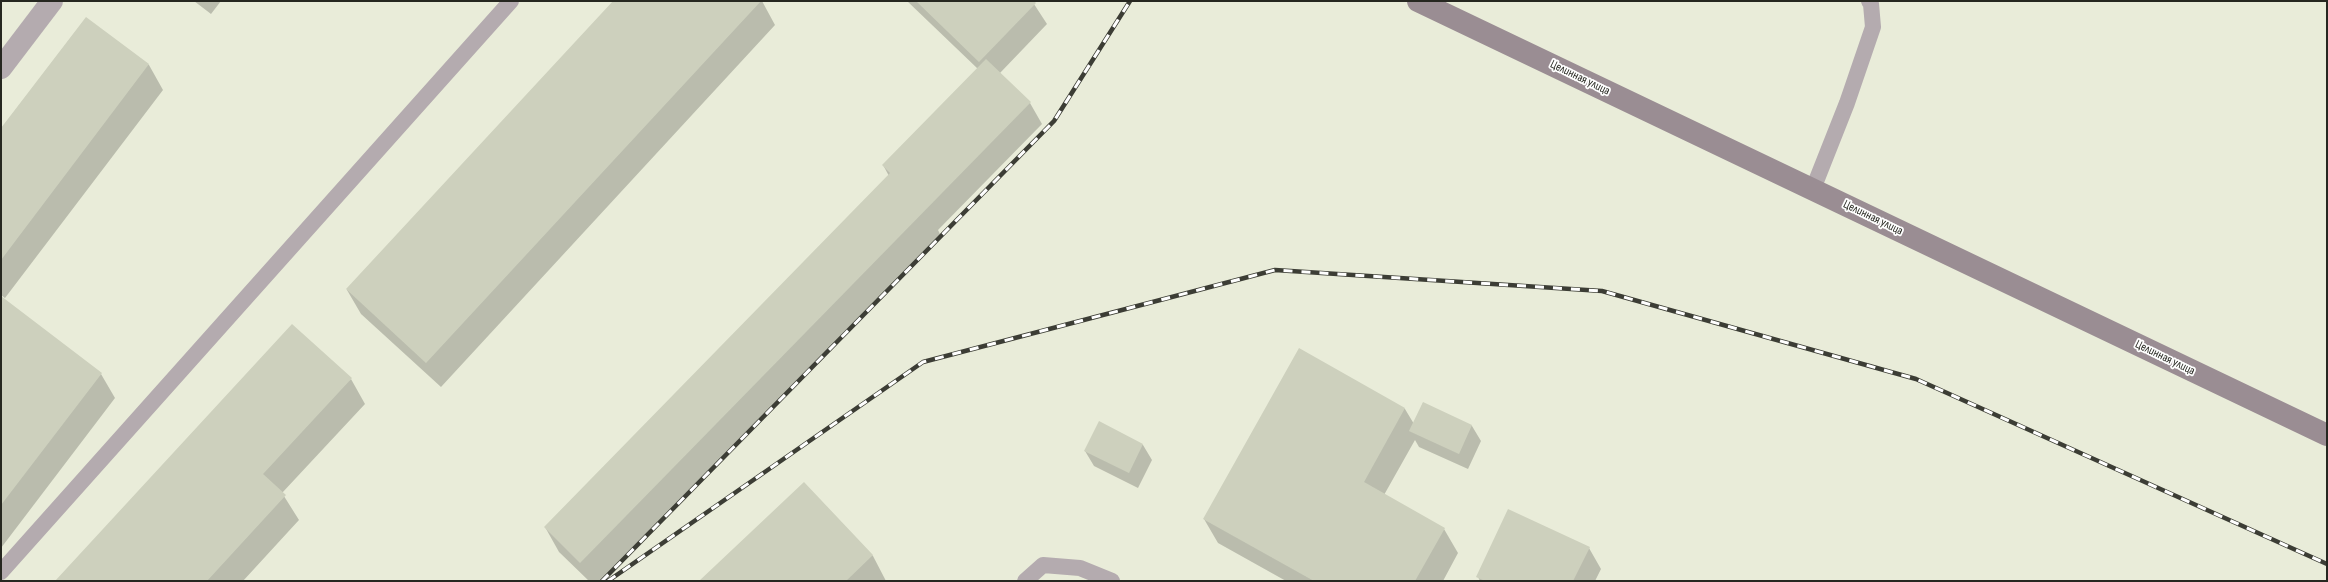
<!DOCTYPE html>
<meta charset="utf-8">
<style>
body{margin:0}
#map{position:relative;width:2328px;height:582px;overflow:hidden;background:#e9ecd9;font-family:"Sofia Sans Condensed",sans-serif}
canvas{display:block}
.frame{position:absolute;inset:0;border:2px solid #262720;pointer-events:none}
</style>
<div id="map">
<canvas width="2328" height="582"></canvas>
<div class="frame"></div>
</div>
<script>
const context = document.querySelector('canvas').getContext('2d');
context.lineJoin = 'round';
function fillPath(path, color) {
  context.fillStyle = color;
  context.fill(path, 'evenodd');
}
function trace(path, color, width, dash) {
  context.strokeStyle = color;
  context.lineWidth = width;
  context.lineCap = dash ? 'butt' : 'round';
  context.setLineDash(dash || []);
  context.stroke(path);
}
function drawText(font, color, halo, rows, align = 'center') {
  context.font = font + ' "Sofia Sans Condensed",sans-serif';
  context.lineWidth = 3.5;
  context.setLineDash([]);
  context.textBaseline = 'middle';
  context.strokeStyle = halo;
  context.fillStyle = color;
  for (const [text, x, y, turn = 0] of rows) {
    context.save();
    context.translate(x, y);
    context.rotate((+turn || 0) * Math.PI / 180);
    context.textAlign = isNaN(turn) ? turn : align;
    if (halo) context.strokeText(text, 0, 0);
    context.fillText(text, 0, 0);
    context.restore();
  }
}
fillPath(new Path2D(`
 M194 1H221L211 14Z
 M614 1H762L775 25 441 387 361 314 347 290Z
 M907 1H1032L1047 24 1000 73 1030 103 1042 124 938 230 940 234 600 581H589L559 552 545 527 889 176 883 165 978 69Z
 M86 18 149 65 163 90 5 298 1 295V129Z
 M1 297 101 374 115 398 1 548Z
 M1299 350 1405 409 1414 424 1423 403 1472 426 1481 441 1468 469 1419 447 1415 440 1384 495 1444 529 1458 553 1443 581H1286L1218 543 1204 519Z
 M351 379 365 404 282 493 299 520 243 581H56Z
 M1099 423 1143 445 1152 460 1138 488 1094 466 1085 451Z
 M804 483 873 556 886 581H700Z
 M1589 548 1601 569 1595 581H1480L1478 577Z`), '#0003');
fillPath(new Path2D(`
 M613 1H761L426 363 346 289Z
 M916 1H1034L1036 3 979 62Z
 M86 17 149 64 1 260V128Z
 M986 59 1031 102 580 563 544 527 890 173 882 165Z
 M1 296 102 373 1 505Z
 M292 324 352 378 263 474 286 495 207 581H55Z
 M1299 348 1405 408 1364 482 1445 528 1415 581H1314L1203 519Z
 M1423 402 1472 425 1459 454 1409 431Z
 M1099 421 1143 444 1129 473 1084 451Z
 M804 482 873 555 846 581H699Z
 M1508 509 1590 547 1573 581H1485L1476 577Z`), '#cdd0bd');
trace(new Path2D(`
 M1813 189 1847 103 1873 27 1871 4 1869 1
 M1 572 511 1
 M1025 581 1043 565 1080 568 1112 581`), '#b4abaf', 16);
trace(new Path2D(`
 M1 68 52 1`), '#b4abaf', 22);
trace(new Path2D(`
 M1418 1 2327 435`), '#9a8d93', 22);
const rail = new Path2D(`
 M602 581 1054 121 1130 1
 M608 581 923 362 1275 270 1602 291 1916 379 2327 564`);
trace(rail, '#3c3d35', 4.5);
trace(rail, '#fff', 3, [9]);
drawText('12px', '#262720', '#fff', [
 ["Целинная улица",1580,78,26],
 ["Целинная улица",1873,218,26],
 ["Целинная улица",2165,358,26]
]);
</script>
